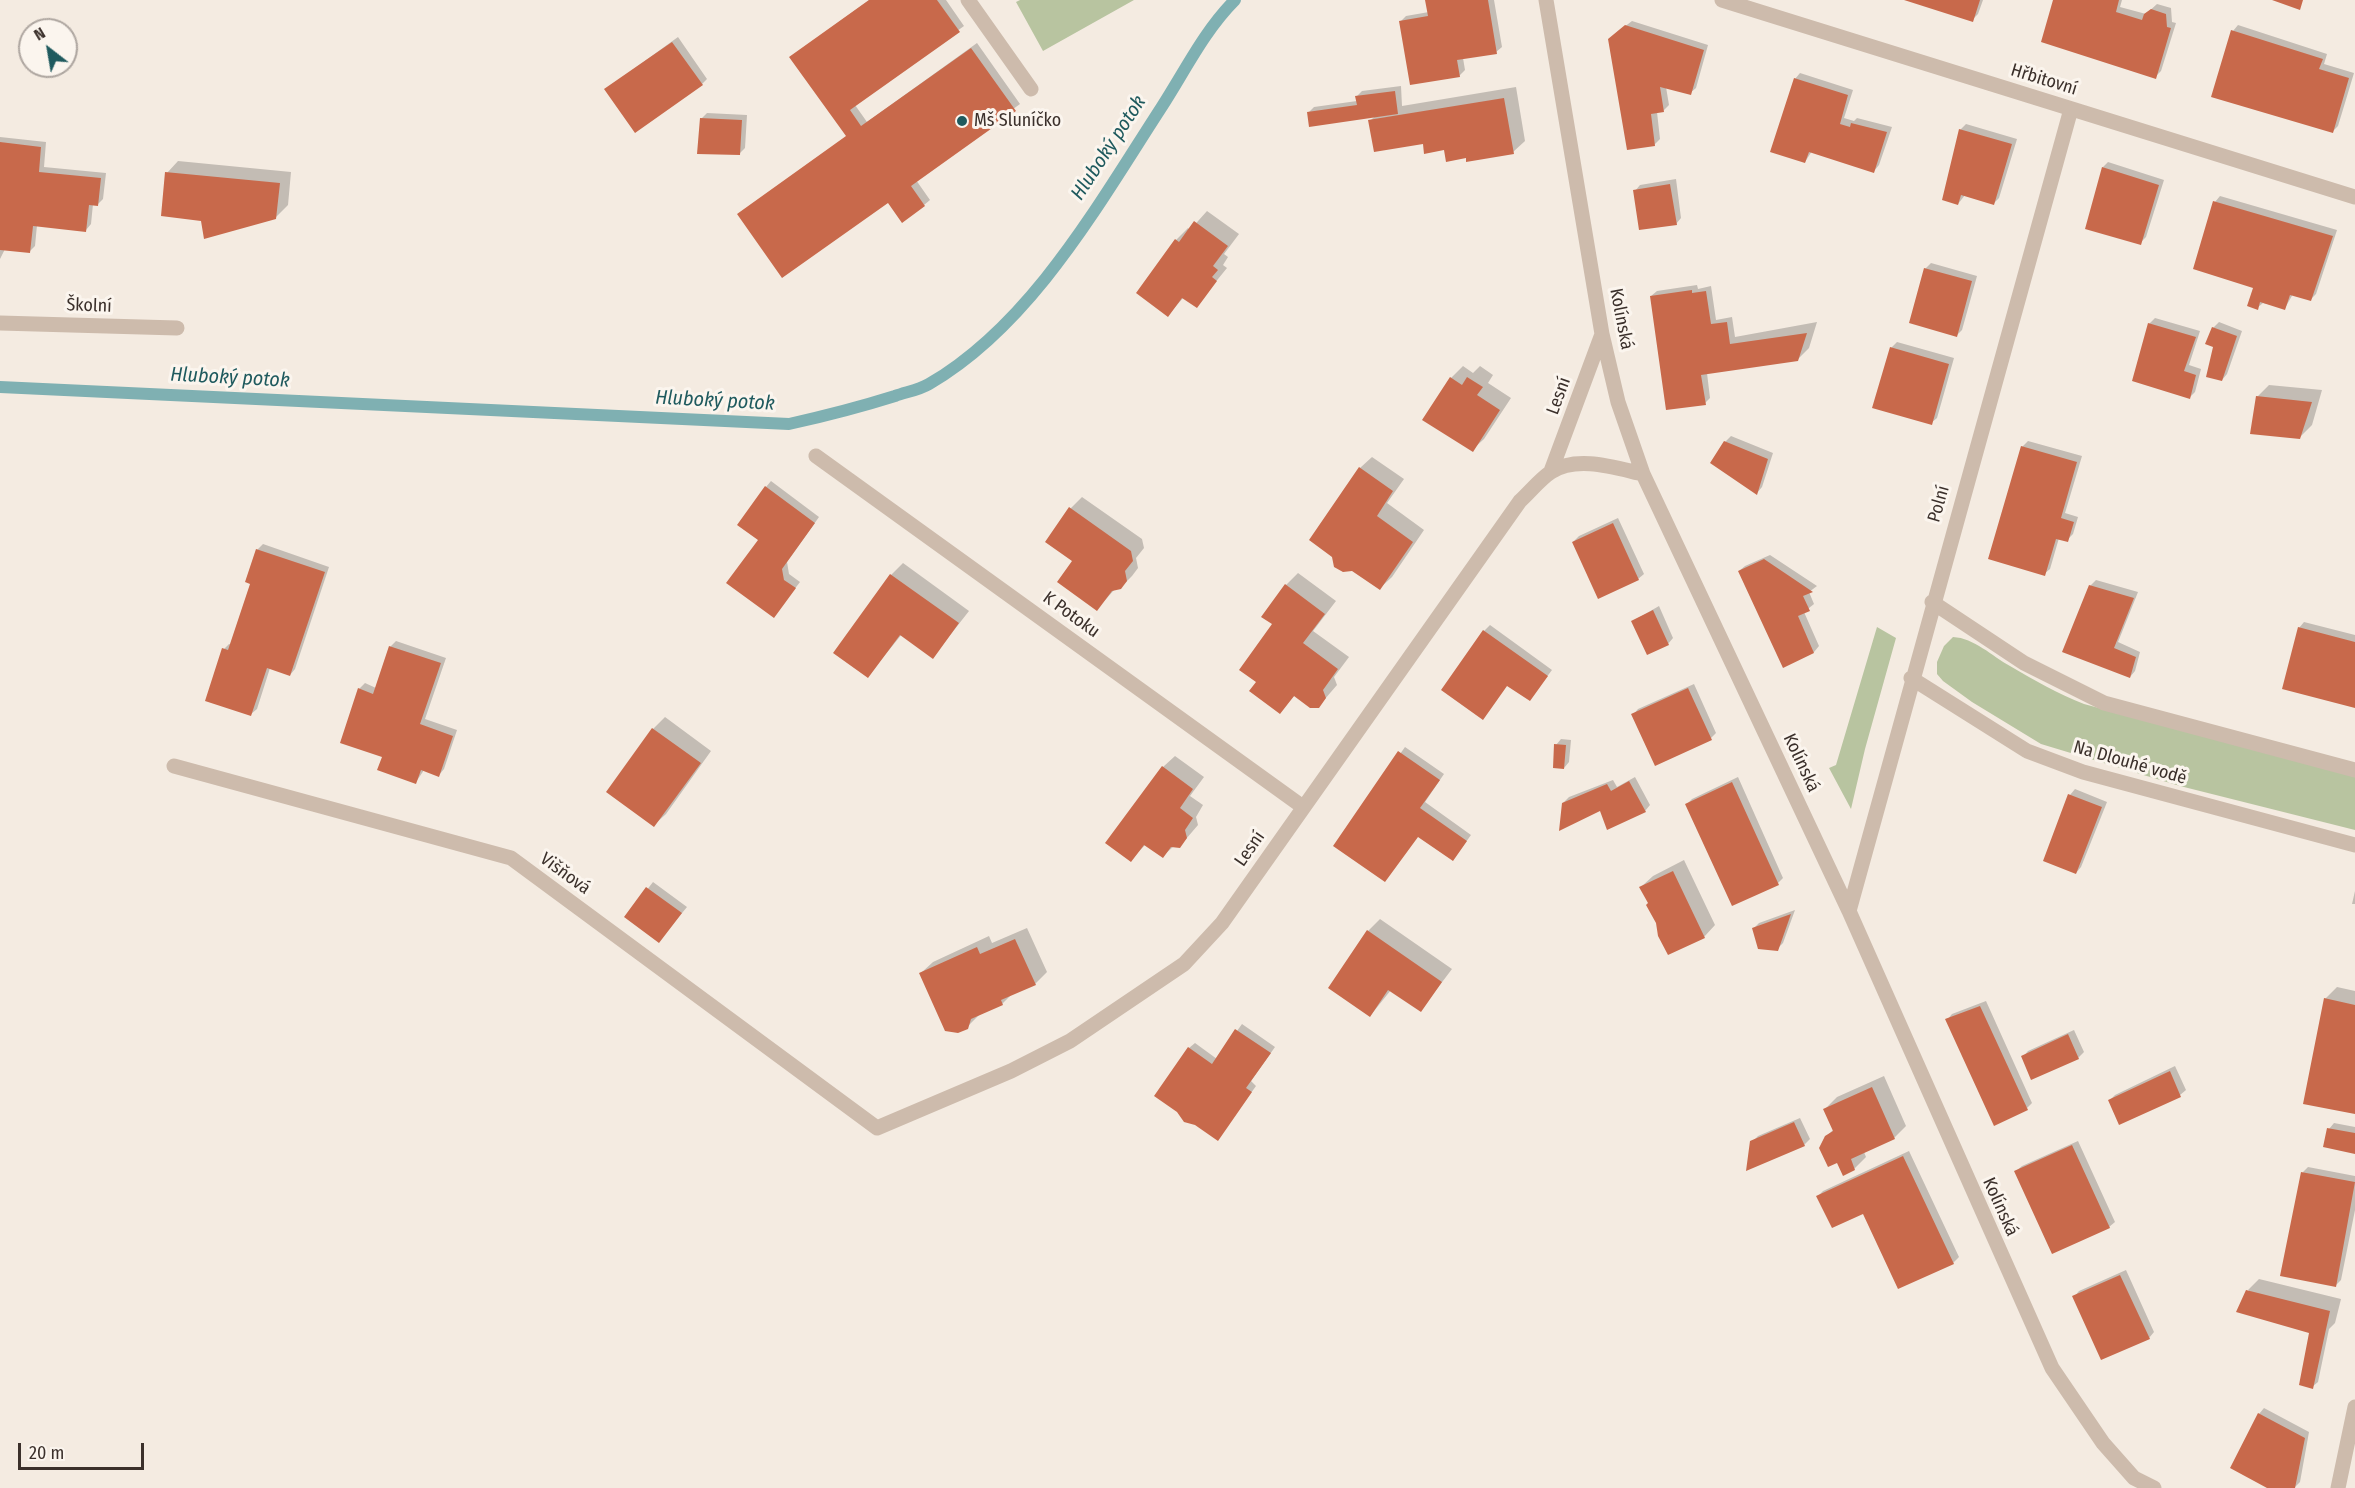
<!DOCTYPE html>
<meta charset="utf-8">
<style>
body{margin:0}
#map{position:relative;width:2355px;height:1488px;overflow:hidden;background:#f4ebe1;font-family:"Fira Sans Condensed",sans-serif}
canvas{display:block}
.north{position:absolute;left:18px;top:18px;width:60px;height:60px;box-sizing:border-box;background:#fbf5ee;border:2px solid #aea6a0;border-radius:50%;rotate:329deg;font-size:16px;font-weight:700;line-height:24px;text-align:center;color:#3b302b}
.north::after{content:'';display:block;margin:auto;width:21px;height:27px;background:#1f5a5e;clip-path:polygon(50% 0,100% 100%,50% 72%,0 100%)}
.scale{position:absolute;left:18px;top:1443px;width:126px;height:27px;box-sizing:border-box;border:3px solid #3b302b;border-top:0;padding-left:8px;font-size:18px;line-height:21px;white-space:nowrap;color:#3b302b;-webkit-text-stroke:4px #fbf5ee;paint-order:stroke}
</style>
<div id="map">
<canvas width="2355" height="1488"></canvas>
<div class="north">N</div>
<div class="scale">20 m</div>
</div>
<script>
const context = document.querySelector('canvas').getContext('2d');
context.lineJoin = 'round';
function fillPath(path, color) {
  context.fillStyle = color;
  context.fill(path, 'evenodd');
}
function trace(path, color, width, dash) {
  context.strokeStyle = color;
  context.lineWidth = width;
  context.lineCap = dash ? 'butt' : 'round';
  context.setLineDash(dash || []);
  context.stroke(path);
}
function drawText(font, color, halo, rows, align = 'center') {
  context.font = font + ' "Fira Sans Condensed",sans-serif';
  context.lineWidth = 6;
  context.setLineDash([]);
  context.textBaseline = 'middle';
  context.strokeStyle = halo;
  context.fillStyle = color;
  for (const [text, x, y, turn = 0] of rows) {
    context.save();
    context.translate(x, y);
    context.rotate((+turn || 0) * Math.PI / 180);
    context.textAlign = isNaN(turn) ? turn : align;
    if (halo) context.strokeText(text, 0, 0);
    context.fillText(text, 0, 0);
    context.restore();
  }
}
fillPath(new Path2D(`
 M1020 0H1134L1043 51 1016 2Z
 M1877 627 1896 638 1865 749 1851 809 1829 768 1836 765Z
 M1953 637C1974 638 1992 656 2010 666 2034 680 2058 694 2084 704L2355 777V830L2180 786 2041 744 1972 702 1943 681 1937 674V662L1944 646Z`), '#b8c4a0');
fillPath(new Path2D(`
 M869 0H946L964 26 855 105 867 122 977 43 1020 104 916 180 930 200 924 205 848 135 791 57Z
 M1427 0H1494L1502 47 1496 52 1463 58 1465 70 1459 76 1401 21 1406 16 1429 12Z
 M1908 0H1983L1978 14 1972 20Z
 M2055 0H2122L2120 7 2146 14 2157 4 2171 8 2172 22 2176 23 2161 71 2155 77Z
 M1632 21 1708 45 1696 88 1690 93 1666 87 1669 105 1663 111 1657 112 1660 139 1654 145 1615 34Z
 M2238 25 2327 54 2324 64 2354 73 2338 126 2332 132 2233 31Z
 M678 37 707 79 702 84 606 89Z
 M1800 73 1853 90 1844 118 1854 121 1857 118 1892 127 1879 165 1874 171 1812 151 1805 162 1795 79Z
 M1401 86 1402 106 1516 87 1525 141 1513 152 1445 148 1370 121 1375 116 1309 112 1314 107 1357 101 1356 97 1362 91Z
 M707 113 747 115 745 148 739 154 701 119Z
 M1966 124 2017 139 1999 198 1994 203 1965 195 1958 204 1960 130Z
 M0 137 46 142 44 167 106 173 103 199 98 204H93L91 224 86 230 37 225 35 246 29 252 5 249 0 259Z
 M178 161 291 172 288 205 276 217 202 219 167 173Z
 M2108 162 2164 180 2146 237 2140 243 2103 167Z
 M1676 179 1681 218 1676 224 1635 191 1640 185Z
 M2220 196 2337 230 2316 294 2311 299 2293 294 2285 308 2263 303 2257 308 2255 287 2215 202Z
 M1207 211 1239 234 1224 254 1228 257 1223 265 1227 268 1196 306 1184 297 1168 315 1138 292 1176 240 1188 228 1190 230Z
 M1931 263 1977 276 1962 330 1957 335 1925 269Z
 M1697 285 1698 289 1711 286 1716 320 1732 317 1735 337 1817 322 1809 348 1797 360 1707 373 1710 398 1705 403 1651 296 1657 291Z
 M2155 318 2200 331 2189 365 2201 369 2195 392 2190 397 2149 324Z
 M2219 322 2242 331 2227 374 2222 380 2213 328Z
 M1897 342 1954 358 1937 418 1931 423 1891 348Z
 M1463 366 1473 373 1480 366 1493 375 1488 383 1511 398 1484 439 1472 450 1451 378Z
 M2269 385 2322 390 2312 425 2300 437 2257 397Z
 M1731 436 1773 453 1762 487 1757 493 1725 442Z
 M2028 441 2082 456 2065 513 2078 517 2073 534 2067 540 2059 538 2050 569 2044 574 2022 447Z
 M1372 457 1404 479 1387 503 1424 530 1392 577 1380 588 1360 468Z
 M771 481 819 517 787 562 789 574 800 582 774 616 760 540 766 487Z
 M1082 497 1142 539 1144 548 1136 558 1138 568 1132 576 1120 588 1115 589 1097 609 1074 561 1071 508Z
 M1618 518 1644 574 1638 579 1573 542 1579 536Z
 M263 544 329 567 295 669 290 675 270 668 257 709 251 714 224 649 229 644 232 645 252 583 257 550Z
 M1770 555 1817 586 1809 592 1814 604 1804 612 1819 646 1814 652 1784 666 1739 571 1745 566Z
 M903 563 969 611 933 657 902 634 868 676 891 575Z
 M1298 573 1336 601 1313 631 1349 657 1334 677 1337 685 1318 707 1295 695 1280 712 1258 682 1286 585Z
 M2096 580 2138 592 2118 642 2140 652 2135 671 2130 677 2064 652 2090 586Z
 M1659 606 1673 638 1668 644 1633 621Z
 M2304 622 2355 635V706L2299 628Z
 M1490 625 1552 670 1530 699 1484 631Z
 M396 641 446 658 425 719 457 730 444 769 439 775 424 770 416 782 383 756 359 689 365 683 376 688 390 647Z
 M1694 684 1716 733 1711 738 1633 715 1638 709Z
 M665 717 711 751 666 814 654 825 608 791 653 729Z
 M1561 739 1571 740 1569 762 1564 768 1556 745Z
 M1405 747 1444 774 1425 802 1471 835 1458 853 1419 835 1335 846Z
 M1175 756 1204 777 1190 796 1203 805 1196 817 1198 825 1180 846H1174L1163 856 1146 844 1131 860 1163 767Z
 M1635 777 1650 805 1645 811 1601 809 1563 803 1569 797 1613 780 1617 787Z
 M1738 777 1783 878 1778 883 1687 804 1692 799Z
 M2075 789 2107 802 2081 867 2076 873 2070 795Z
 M1684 860 1715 925 1704 937 1650 903 1641 887 1653 876Z
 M653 882 687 907 659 941 626 917Z
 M2355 891V904H2352Z
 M1795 910 1783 943 1777 949 1754 928 1759 923Z
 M1380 919 1452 969 1421 1010 1391 990 1370 1016 1368 931Z
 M1027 928 1047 972 1035 984 1012 994 1002 1004 979 1015 967 1027 921 973 933 962 989 936 992 943Z
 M2337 987 2355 991V1113L2325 999Z
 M1986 1001 2032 1103 2027 1108 1947 1020 1952 1014Z
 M1242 1024 1275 1047 1251 1081 1256 1086 1218 1139 1189 1048 1195 1043 1217 1059Z
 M2074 1030 2084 1052 2078 1058 2032 1078 2023 1057 2028 1051Z
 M2175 1066 2186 1090 2180 1095 2120 1123 2110 1100 2115 1095Z
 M1884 1076 1906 1126 1894 1138 1864 1152 1866 1157 1854 1169 1827 1136 1834 1129 1825 1109 1837 1097Z
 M1800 1118 1810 1139 1804 1145 1752 1142 1758 1136Z
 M2334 1123 2355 1127V1152L2329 1129Z
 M2078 1141 2115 1222 2109 1227 2016 1171 2022 1166Z
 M1909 1151 1959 1257 1953 1263 1863 1212 1818 1196 1823 1191Z
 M2308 1167 2355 1176V1210L2341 1280 2335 1286 2303 1172Z
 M2126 1270 2154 1332 2149 1338 2074 1297 2079 1291Z
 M2259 1279 2341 1299 2335 1323 2329 1329 2318 1382 2312 1387 2311 1334 2248 1290Z
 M2264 1408 2309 1432 2300 1482 2294 1488H2271L2259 1414Z`), '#0003');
trace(new Path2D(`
 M0 387 789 424C825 416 860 407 895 396 906 392 919 390 929 384 1031 325 1098 205 1161 108 1185 71 1204 31 1235 0`), '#7fb0b2', 12);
fillPath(new Path2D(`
 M869 0H937L960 32 850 110 861 126 971 48 1016 111 911 186 925 206 902 223 888 203 782 278 737 214 846 136 789 57Z
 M1425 0H1488L1497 54 1457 60 1460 77 1410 85 1399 21 1428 16Z
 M1904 0H1980L1973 22Z
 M2053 0H2119L2116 12 2142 20 2144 14 2151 9 2166 14 2167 27 2171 28 2156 79 2041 42Z
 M2272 0H2303L2300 10Z
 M1625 25 1704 50 1691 95 1660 87 1664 112 1651 114 1655 146 1627 150 1608 39Z
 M2231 30 2323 59 2319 69 2349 78 2333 133 2211 97Z
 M672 42 703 85 635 133 604 89Z
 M1794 78 1848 95 1840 124 1850 127 1851 123 1887 132 1874 173 1809 152 1805 163 1770 152Z
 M1395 91 1398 114 1309 127 1307 112 1357 105 1355 96Z
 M1504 98 1514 154 1466 162V158L1446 162 1444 150 1424 154 1423 144 1374 152 1368 120Z
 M700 118 742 120 740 155 697 154Z
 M1959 129 2012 144 1994 205 1961 195 1958 205 1942 200Z
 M0 142 41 147 39 172 101 178 98 206 89 205 86 232 33 226 30 253 0 250Z
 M2102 167 2159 185 2141 245 2085 229Z
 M165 172 280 183 276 219 204 239 201 221 161 216Z
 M1670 184 1677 225 1639 230 1633 190Z
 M2213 201 2333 236 2311 301 2290 295 2285 310 2260 302 2258 310 2247 306 2253 288 2193 269Z
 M1194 221 1228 246 1213 266 1218 270 1212 277 1217 281 1197 308 1182 298 1168 317 1136 293 1175 239 1179 242Z
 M1924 268 1972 281 1957 337 1909 323Z
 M1692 290V293L1706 291 1711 324 1727 322 1730 344 1807 333 1798 361 1701 375 1706 405 1666 410 1650 296Z
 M2148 323 2196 337 2184 371 2196 375 2190 399 2132 381Z
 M2212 327 2237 336 2222 381 2206 377 2213 347 2205 344Z
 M1890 347 1949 364 1932 425 1872 408Z
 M1450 377 1462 385 1467 377 1483 387 1477 395 1500 410 1473 452 1422 420Z
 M2256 396 2312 402 2300 439 2250 434Z
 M1724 441 1768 459 1757 495 1710 463Z
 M2021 446 2077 462 2061 518 2074 522 2068 542 2056 539 2045 576 1988 559Z
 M1359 467 1393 491 1377 516 1413 542 1380 590 1352 571 1343 572 1334 567 1332 557 1309 540Z
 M765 486 815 523 782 569 784 580 796 588 774 618 726 583 758 540 737 525Z
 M1069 507 1131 551 1133 561 1125 571 1127 581 1121 589 1112 591 1097 611 1057 582 1072 561 1045 542Z
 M1613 523 1639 580 1598 599 1572 542Z
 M256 549 325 572 290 676 267 668 251 716 205 701 222 648 228 650 250 584 245 582Z
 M1764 559 1813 592 1803 596 1810 611 1798 616 1814 653 1783 668 1738 571Z
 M890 574 959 623 933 659 900 635 868 678 833 653Z
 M1285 584 1325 614 1303 643 1338 669 1323 690 1326 698 1319 708H1310L1294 696 1280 714 1249 691 1256 682 1239 670 1272 624 1261 617Z
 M2089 585 2134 598 2114 648 2136 657 2130 678 2062 652Z
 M1653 610 1669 645 1647 655 1631 621Z
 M2298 627 2355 642V708L2282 689Z
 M1483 630 1548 676 1530 701 1507 686 1483 720 1441 690Z
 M389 646 441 663 420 724 453 736 439 777 421 770 416 784 377 770 382 757 340 743 358 688 373 694Z
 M1688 688 1712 740 1655 766 1631 714Z
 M652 728 701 763 654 827 606 792Z
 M1554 744 1566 745 1564 769 1553 768Z
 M1398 751 1440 780 1420 808 1467 841 1453 861 1418 837 1385 882 1333 846Z
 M1162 766 1193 789 1180 808 1193 818 1185 830 1187 838 1180 848 1171 847 1163 858 1144 845 1131 862 1105 843Z
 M1629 781 1646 812 1607 830 1600 811 1559 831 1562 803 1607 784 1611 791Z
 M1732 782 1779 885 1732 906 1685 804Z
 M2068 794 2102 807 2076 874 2043 861Z
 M1673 871 1705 938 1668 955 1658 936 1656 923 1646 905 1648 903 1639 887Z
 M646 887 682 913 659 943 624 917Z
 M1791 914 1778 951 1758 949 1752 928Z
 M1367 930 1442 982 1421 1012 1388 990 1370 1017 1328 988Z
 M1015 939 1036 985 1001 1000 1003 1005 971 1019 968 1029 958 1033 945 1031 919 973 977 947 980 954Z
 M2324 998 2355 1005V1114L2303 1104Z
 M1980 1006 2028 1110 1994 1126 1945 1019Z
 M1235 1029 1271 1053 1246 1088 1252 1092 1218 1141 1195 1125 1184 1122 1177 1112 1154 1096 1188 1047 1212 1064Z
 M2068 1034 2079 1059 2031 1080 2021 1056Z
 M2170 1071 2181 1097 2119 1125 2108 1100Z
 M1872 1087 1895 1139 1851 1159 1855 1170 1843 1176 1837 1163 1828 1167 1819 1148 1825 1136 1833 1131 1823 1109Z
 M1794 1122 1805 1146 1746 1171 1750 1141Z
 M2327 1128 2355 1133V1154L2323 1147Z
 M2072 1145 2110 1228 2052 1254 2014 1171Z
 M1903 1156 1954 1264 1898 1289 1863 1214 1832 1228 1816 1196Z
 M2301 1172 2355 1182 2336 1287 2280 1276Z
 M2120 1275 2150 1339 2101 1360 2072 1296Z
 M2246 1290 2330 1311 2313 1389 2299 1385 2309 1333 2236 1312Z
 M2258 1413 2305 1438 2295 1488H2267L2230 1468Z`), '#c8694b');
trace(new Path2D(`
 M968 0 1031 89
 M1546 0 1602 334 1618 402 1643 474 1849 911 2052 1368 2103 1443 2134 1478 2154 1488
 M1722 0 2355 197
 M0 323 177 328
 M816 456 1303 807
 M1551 471 1602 334
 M1932 602 2024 663 2104 703 2355 770
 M1911 678 2027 751 2083 772 2355 845
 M174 766 511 858 877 1128 1011 1071 1070 1041 1184 964 1222 923 1520 501C1530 492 1540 479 1551 472 1577 455 1616 468 1643 474
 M1849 911 2071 109
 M2338 1488 2355 1407`), '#cdbbac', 15);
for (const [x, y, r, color] of [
 [962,121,6,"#1f5a5e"]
]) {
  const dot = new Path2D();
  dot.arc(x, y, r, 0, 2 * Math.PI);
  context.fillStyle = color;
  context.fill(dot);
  trace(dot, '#fbf5ee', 2);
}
drawText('18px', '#3b302b', '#fbf5ee', [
 ["Hřbitovní",2044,80,17],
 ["Školní",89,306,2],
 ["Kolínská",1621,319,79],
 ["Lesní",1559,396,-70],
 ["Polní",1939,504,-74],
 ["K Potoku",1071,615,36],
 ["Kolínská",1801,763,65],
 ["Na Dlouhé vodě",2130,763,16],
 ["Lesní",1250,849,-55],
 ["Višňová",565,874,36],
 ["Kolínská",2000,1207,66]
]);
drawText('18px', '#3b302b', '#fbf5ee', [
 ["Mš Sluníčko",974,121]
], 'left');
drawText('italic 20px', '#1f5a5e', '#fbf5ee', [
 ["Hluboký potok",1109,148,-57],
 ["Hluboký potok",230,378,3],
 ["Hluboký potok",715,401,3]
]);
</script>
